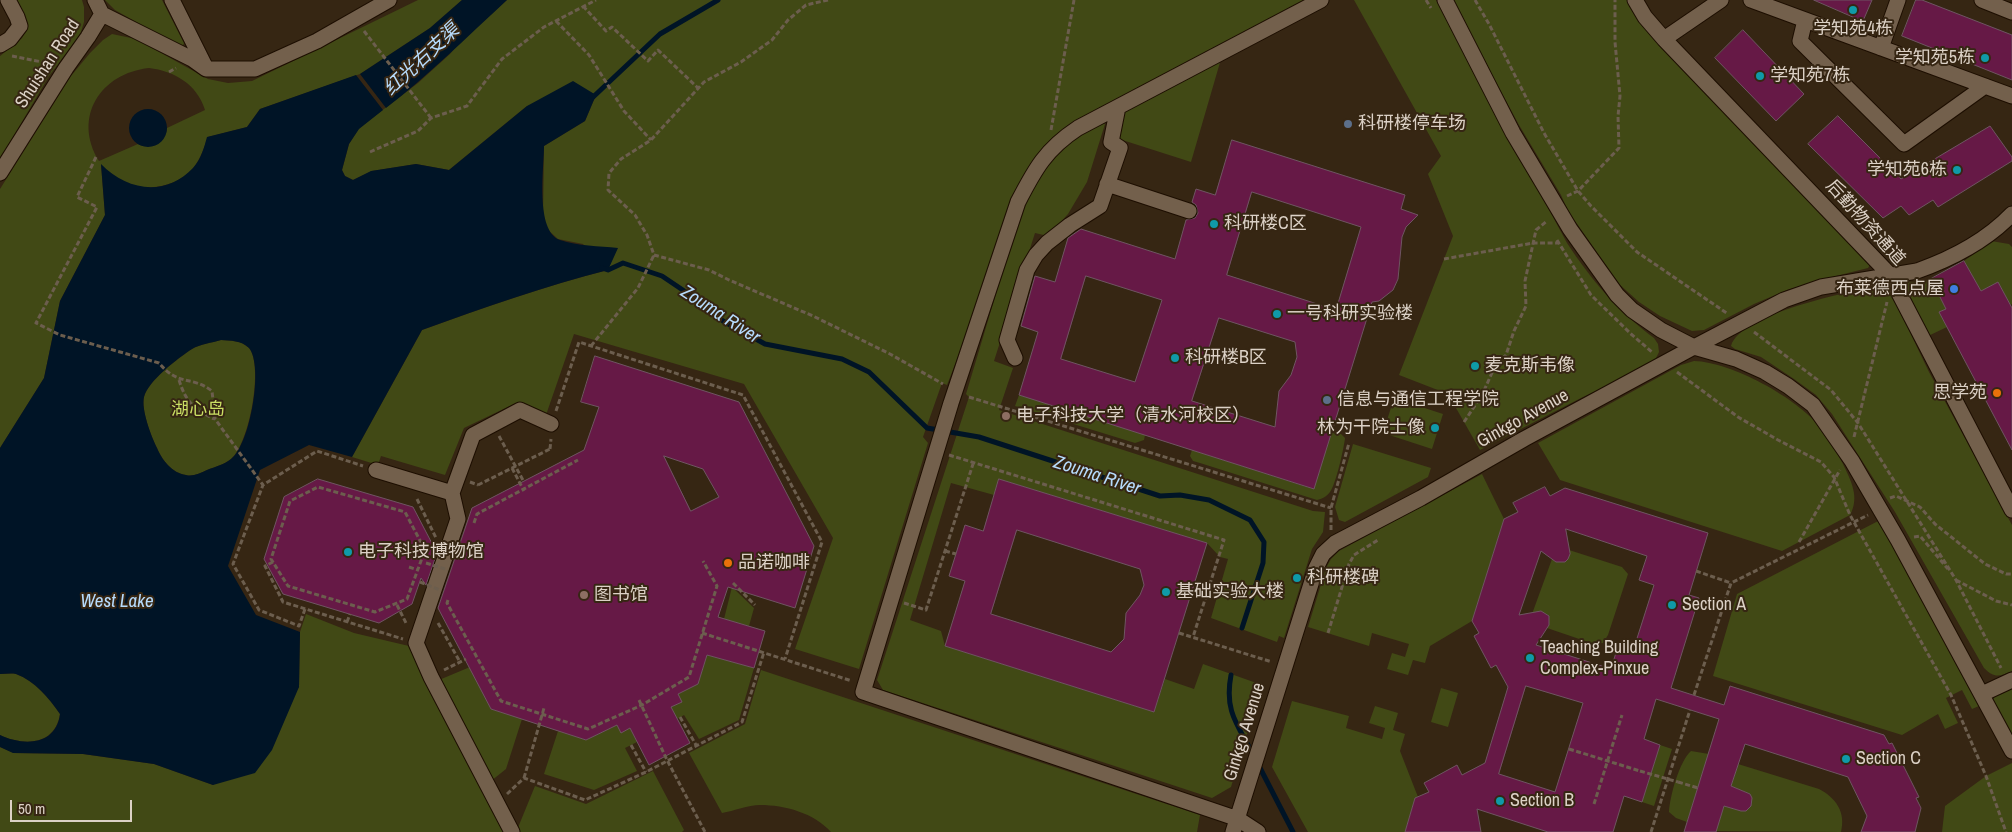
<!DOCTYPE html>
<meta charset="utf-8">
<style>
body{margin:0}
#map{position:relative;width:2012px;height:832px;overflow:hidden;background:#362613;font-family:"Archivo Narrow",sans-serif}
canvas{display:block}
.scale{position:absolute;left:10px;top:800px;width:122px;height:22px;box-sizing:border-box;border:2px solid #dcd1c6;border-top:0;padding-left:6px;font-size:15px;line-height:18px;white-space:nowrap;color:#dcd1c6;-webkit-text-stroke:4px #362613;paint-order:stroke}
</style>
<div id="map">
<canvas width="2012" height="832"></canvas>
<div class="scale">50 m</div>
</div>
<script>
const context = document.querySelector('canvas').getContext('2d');
context.lineJoin = 'round';
function fillPath(path, color) {
  context.fillStyle = color;
  context.fill(path, 'evenodd');
}
function trace(path, color, width, dash) {
  context.strokeStyle = color;
  context.lineWidth = width;
  context.lineCap = dash ? 'butt' : 'round';
  context.setLineDash(dash || []);
  context.stroke(path);
}
function drawText(font, color, halo, rows, align = 'center') {
  context.font = font + ' "Archivo Narrow","Noto Sans SC",sans-serif';
  context.lineWidth = 4;
  context.setLineDash([]);
  context.textBaseline = 'middle';
  context.strokeStyle = halo;
  context.fillStyle = color;
  for (const [text, x, y, turn = 0] of rows) {
    context.save();
    context.translate(x, y);
    context.rotate((+turn || 0) * Math.PI / 180);
    context.textAlign = isNaN(turn) ? turn : align;
    if (halo) context.strokeText(text, 0, 0);
    context.fillText(text, 0, 0);
    context.restore();
  }
}
fillPath(new Path2D(`
 M16 0H82L84 7V22L80 35 49 76 0 159V56L22 38 26 31Z
 M105 0H162L184 43 182 48 115 10Z
 M418 0H462L430 28 360 74 260 109 247 127 208 137C204 148 201 157 195 166 179 187 146 193 123 182 114 178 108 171 101 165L105 215 60 301 44 378 0 448V189L71 76 90 53 103 40 112 34 136 39 208 79 228 83 252 81ZM149 68C174 71 197 84 205 110L167 128V131L143 146 138 144 99 161C72 117 101 73 149 68Z
 M507 0H1311L1075 124 1014 198 956 362 947 385 942 383 923 437 928 443 859 669 795 649 833 538 744 384 574 334 546 415 516 403 464 428 445 475 381 456 378 465 352 457 422 330C483 308 545 286 608 270L583 244 558 239 547 229 543 216 544 146 585 121 596 95 527 106 449 170 416 164 372 171 353 180 345 176 342 170 349 144 359 128 418 83 450 54 459 43Z
 M1354 0H1436L1567 243C1592 281 1618 311 1654 338L1658 344 1659 352 1653 364 1581 398 1480 450 1448 394 1399 375 1453 236 1428 174 1441 156Z
 M1452 0H1627L1651 34 1870 265 1868 268 1816 281 1787 290 1754 304 1704 330 1692 331 1660 316 1639 302 1619 284 1568 211 1561 195 1519 125Z
 M1221 59 1191 162 1116 138 1119 113Z
 M1100 122 1105 124 1087 182 1068 214 1048 236 1035 233 994 361 1013 368 999 410 1313 511 1325 512 1323 532 1312 549 1284 638 1279 636 1277 642 1211 618 1228 559 1220 557 1207 543 999 479 994 495 951 483 910 620 941 631 945 646 1154 712 1165 679 1194 689 1203 664 1262 685 1231 787 1212 798 883 690 877 680 969 397 966 394 1022 207 1052 158 1066 144Z
 M1991 241 2009 244 2012 247V304L2010 305 1998 282 1981 291 1964 261Z
 M1931 279 1946 309 1939 312 1947 327 1926 337 1903 287 1904 283C1913 281 1922 283 1931 279Z
 M1880 285 1889 289 1929 372 2012 525V671C1999 677 1994 678 1984 668L1895 512 1832 414 1816 395 1794 379 1761 357 1735 349 1731 346C1742 312 1848 293 1880 285Z
 M221 340C231 341 241 340 249 348 264 366 249 445 231 459 225 464 215 467 207 470 200 473 193 477 186 475 172 473 162 460 157 448 151 436 141 410 144 397 148 381 178 358 192 349 200 344 211 343 221 340Z
 M1694 361C1732 362 1797 398 1821 428 1829 439 1836 452 1843 464 1851 481 1860 497 1850 515L1782 551 1560 480 1538 443 1681 365Z
 M1019 395 1145 435 1144 440 1135 443 1015 406Z
 M1394 398 1443 414 1432 449 1383 433Z
 M1332 430 1341 434 1345 438C1344 448 1336 484 1330 492 1326 497 1322 499 1317 500L1200 463 1193 461 1190 456 1192 450 1313 489Z
 M1353 444 1431 468 1428 477 1345 522 1339 520 1335 507Z
 M1482 474 1504 519 1472 621 1430 646 1425 663 1413 660 1408 675 1387 669 1392 653 1405 657 1409 644 1372 633 1369 646 1308 627 1326 568 1331 559 1339 551Z
 M1884 518 1986 703 1972 709 1962 690 1946 698 1958 723 1945 729 1938 714 1902 735 1713 676 1737 594Z
 M1569 550 1622 567 1628 574 1608 635 1603 643 1594 644 1547 628 1549 625V616L1541 611 1532 614 1552 559 1556 562H1565L1568 559Z
 M732 587 754 608 749 626 724 619Z
 M306 614 354 633 409 646 505 832H0V747L14 753 83 754 154 764 213 785 299 687 300 632Z
 M707 655 754 668 739 720 699 739 684 715 677 719 671 707 678 694 698 684Z
 M470 667 491 709 522 719 506 769 491 781 439 680Z
 M761 670 1200 815 1197 832H831C814 813 785 805 760 805 748 805 734 811 722 813L689 753 745 724Z
 M0 674C5 674 11 673 16 674 35 681 49 698 60 714 55 746 23 746 0 735Z
 M2012 686V742L1992 701 1997 693Z
 M1441 688 1458 693 1448 727 1431 722Z
 M1292 701 1349 716 1346 728 1382 739 1385 728 1369 723 1375 706 1398 713 1393 730 1405 734 1400 751 1418 797 1415 799 1405 832H1308L1272 767Z
 M617 725 621 732 630 728 637 742 625 748 637 771 594 790 544 774 558 731 586 740Z
 M1660 745 1672 749 1654 806 1642 802Z
 M1691 751 1709 754 1687 822 1676 818 1669 812C1670 796 1679 762 1691 751Z
 M2012 763V832H1942L1945 806 1986 776Z
 M1738 764 1819 789C1836 798 1846 812 1841 832L1716 831 1724 806 1743 811 1749 808 1752 803 1750 794 1731 786Z
 M653 771 684 830 682 832H518L517 830 535 786 586 804Z`), '#414915');
fillPath(new Path2D(`
 M462 0H507C467 37 429 75 386 108L360 74 430 28Z
 M356 75 383 110 359 129 349 144 342 170 345 176 353 180 371 171 416 164 449 170 527 106 573 81 596 95 585 121 544 146C544 168 535 231 560 240 578 246 599 246 618 248L608 270C545 286 483 308 422 330L352 457 309 445 260 470 228 566 256 615 300 632 299 687 272 750 255 773 213 785 154 764 83 754 13 753 0 747V735C23 746 56 746 60 714 49 698 35 681 16 674 11 673 5 674 0 674V448L44 378 60 301 105 215 101 164C127 191 166 197 193 168 201 159 204 148 207 137L247 127 260 109ZM221 340C231 341 241 340 249 348 264 366 250 445 231 459 225 464 215 467 207 470 200 473 193 477 186 475 172 473 162 460 157 448 151 436 141 409 144 397 148 381 178 358 192 349 200 344 212 343 221 340Z
 M129 128a19 19 0 1 1 38 0a19 19 0 1 1-38 0Z`), '#001426');
trace(new Path2D(`
 M591 99 660 34 718 0
 M602 268 608 270 623 263 662 276 705 305 723 321 765 344 842 359 869 372 927 428 979 437 1160 496 1180 495 1209 500 1250 520 1264 542 1263 563 1242 628
 M1231 675C1224 712 1238 725 1254 756
 M1258 764 1293 832`), '#001426', 5);
const building = new Path2D(`
 M1814 0H1872L1863 21Z
 M1916 0H1922L2012 35V80L1902 36Z
 M1743 30 1804 94 1776 121 1715 58Z
 M1838 116 1901 179 1990 126 2012 157V161L1938 207 1933 200 1909 215 1901 206 1883 218 1808 144Z
 M1232 140 1405 195 1401 209 1418 215 1406 227 1402 237 1398 279 1393 290 1379 301 1372 302 1314 489 1019 395 1038 332 1021 326 1035 276 1055 282 1068 238 1081 229 1175 259 1186 220 1195 218 1198 213 1196 205 1192 202 1196 189 1215 195ZM1252 192 1361 227 1336 310 1227 275ZM1086 276 1162 300 1135 382 1061 359ZM1219 318 1295 342 1297 357 1291 375 1279 391 1275 427 1192 401Z
 M1964 261 1981 291 1998 282 2012 308V450L1939 312 1946 309 1931 279Z
 M595 356 739 402 814 546 795 608 728 587 718 617 765 631 754 668 707 655 698 684 678 694 682 702 671 707 690 743 649 765 630 728 621 733 617 725 586 740 491 709 438 608 472 508 584 450 599 407 581 402ZM664 456 703 469 719 497 691 511Z
 M318 479 413 507 437 553 426 585 421 578 412 604 379 623 283 594 264 559 284 497Z
 M999 479 1207 543 1154 712 945 646 965 581 949 576 965 525 983 531ZM1017 530 1140 569 1144 585 1140 595 1126 613 1124 639 1111 652 991 614Z
 M1545 487 1550 496 1565 488 1708 533 1689 595 1699 598 1671 688 1724 705 1730 686 1884 735 1889 744 1892 743 1919 797 1916 798 1921 808 1915 832H1861L1867 816 1848 777 1745 744 1731 786 1750 794 1752 798 1751 806 1746 811H1741L1724 806 1716 832H1684L1719 719 1656 699 1644 739 1660 745 1642 802 1624 796 1613 832H1548L1477 809 1481 832H1405L1415 798 1429 792 1424 783 1457 765 1462 775 1485 763 1508 687 1496 665 1491 668 1474 636 1479 633 1472 621 1504 519 1518 512 1513 503ZM1566 529 1647 556 1639 580 1654 585 1633 651 1618 646 1611 669 1536 645 1549 625V616L1541 611 1519 615 1541 551 1556 562H1565L1568 559 1570 554ZM1526 686 1583 703 1555 792 1499 774Z`);
fillPath(building, '#661946');
trace(building, '#6f5562', 1);
const minor = new Path2D(`
 M172 0 206 68
 M1445 0 1513 133 1570 229 1617 295 1632 310 1661 330 1694 347 1736 359 1765 372 1788 386 1813 405 1852 461 1898 540 2012 751
 M1635 0 1645 17 1664 39 1889 274 2012 510
 M1751 0 2012 96
 M1982 0 2012 12
 M102 14 192 59 206 69H255L317 41 389 0
 M1805 20 1800 41 1904 144 1985 86
 M1664 39 1721 0
 M0 45 10 39 20 26 17 17 8 0
 M1881 48 1898 0
 M0 173 66 68 88 37 102 14 95 0
 M1107 184 1189 211
 M1015 358 1007 340 1027 270 1036 255 1047 243 1070 225 1100 206 1120 148 1111 142 1118 107
 M376 470 452 493
 M1982 694 2012 680
 M512 832 431 677 416 643 458 519 452 493 473 435 520 410 551 424
 M1233 832 1316 568 1323 554 1335 543 1421 498 1524 439 1694 347 1784 300 1821 287 1917 271C1951 259 1987 240 2012 214
 M1258 832 1238 819 863 692 951 403 1018 202C1035 169 1046 149 1078 128L1321 0`);
trace(minor, '#1d0e00', 17);
trace(new Path2D(`
 M828 0 806 5 788 20 772 40 741 62 704 82 651 140 621 159 609 173 608 190 635 215 647 235 654 255 709 270 729 280 813 316 890 354 943 384
 M1426 0 1431 8
 M1475 0 1489 24 1544 133 1578 191 1591 206 1637 252 1728 314
 M583 6 606 31 612 27 648 61 658 50 698 88
 M556 21 589 55 624 111 651 140
 M364 31 431 118
 M12 56 52 64
 M169 72 176 68
 M1051 130 1074 0
 M370 152 418 131 431 118 467 106 502 59 544 27 596 0
 M96 157 77 197 97 207 36 323 60 335 159 363C179 387 191 375 212 391L215 419 263 485
 M1567 196 1578 191 1619 148 1618 116 1620 96 1615 42V0
 M1557 240 1591 295 1631 334 1652 352
 M1444 259 1533 243H1559
 M1754 332 1831 390 1858 423 1956 580 2001 668
 M591 346 638 288 654 255
 M1677 372 1738 417 1778 440 1821 462 1834 477 1850 515 1951 695 1986 776 2006 832
 M179 380C186 402 193 408 214 419
 M969 397 1331 508
 M556 411 579 342 743 395 822 542 785 659
 M1464 422 1482 395 1496 364 1506 355 1514 331 1526 306 1525 281 1536 230 1547 221
 M499 436 524 482
 M1854 437 1887 302
 M550 449 551 439
 M949 455 1224 540 1193 637
 M512 468 524 491
 M470 482 478 485
 M1890 498 1896 496 1920 507 1935 524 1985 564 2006 574H2012
 M417 499 436 538
 M474 523 477 514 578 460
 M1331 530V508L1349 443
 M1914 537 1920 536 1948 569
 M1799 542 1840 470
 M425 550 405 512 318 487 290 501 271 559 288 586 375 612 407 599 425 550 433 546
 M945 551 956 554
 M273 562 265 566 283 602 403 639
 M409 567 418 570
 M1696 571 1731 583
 M1956 580 1996 601 2012 605
 M733 583 755 605
 M448 600 447 603 501 701 588 729 642 705 689 677 717 586 703 561
 M904 603 926 610 973 464
 M397 605 407 625
 M305 609 299 626 259 610 233 564 263 485 317 451 363 466
 M347 622 350 614
 M438 623 460 662
 M702 633 852 681
 M1179 633 1272 662
 M1328 633 1349 564 1354 555 1378 540
 M444 670 466 659
 M1694 695 1731 583 1868 515
 M639 700 667 760 705 832
 M680 717 696 745
 M631 745 646 772
 M1569 749 1640 771
 M524 778 544 708
 M1678 782 1698 788
 M507 794 524 778 585 800 646 772 742 722 764 652
 M1594 804 1622 715
 M1651 832 1690 710`), '#6c5e4e', 3, [5, 2.5]);
trace(minor, '#73604c', 15);
trace(new Path2D(`
 M478 485 550 449
 M438 544 456 550
 M426 563 448 570
 M420 582 440 590
 M1640 771 1678 782`), '#6c5e4e', 3, [5, 2.5]);
for (const [x, y, r, color] of [
 [1853,10,5,"#0f9aa8"],
 [1985,58,5,"#0f9aa8"],
 [1760,76,5,"#0f9aa8"],
 [1348,124,5,"#5c6f8a"],
 [1957,170,5,"#0f9aa8"],
 [1214,224,5,"#0f9aa8"],
 [1954,289,5,"#3f7fe0"],
 [1277,314,5,"#0f9aa8"],
 [1175,358,5,"#0f9aa8"],
 [1475,366,5,"#0f9aa8"],
 [1997,393,5,"#e8710a"],
 [1327,400,5,"#5c6f8a"],
 [1006,416,5,"#8d6e63"],
 [1435,428,5,"#0f9aa8"],
 [348,552,5,"#0f9aa8"],
 [728,563,5,"#e8710a"],
 [1297,578,5,"#0f9aa8"],
 [1166,592,5,"#0f9aa8"],
 [584,595,5,"#8d6e63"],
 [1672,605,5,"#0f9aa8"],
 [1530,658,5,"#0f9aa8"],
 [1846,759,5,"#0f9aa8"],
 [1500,801,5,"#0f9aa8"]
]) {
  const dot = new Path2D();
  dot.arc(x, y, r, 0, 2 * Math.PI);
  context.fillStyle = color;
  context.fill(dot);
  trace(dot, '#362613', 2);
}
drawText('18px', '#dcd1c6', '#362613', [
 ["学知苑4栋",1853,29,"center"],
 ["学知苑5栋",1975,58,"right"],
 ["学知苑7栋",1770,76],
 ["科研楼停车场",1358,124],
 ["学知苑6栋",1947,170,"right"],
 ["科研楼C区",1224,224],
 ["布莱德西点屋",1944,289,"right"],
 ["一号科研实验楼",1287,314],
 ["科研楼B区",1185,358],
 ["麦克斯韦像",1485,366],
 ["思学苑",1987,393,"right"],
 ["信息与通信工程学院",1337,400],
 ["电子科技大学（清水河校区）",1016,416],
 ["林为干院士像",1425,428,"right"],
 ["电子科技博物馆",358,552],
 ["品诺咖啡",738,563],
 ["科研楼碑",1307,578],
 ["基础实验大楼",1176,592],
 ["图书馆",594,595],
 ["Section A",1682,605],
 ["Teaching Building",1540,648],
 ["Complex-Pinxue",1540,669],
 ["Section C",1856,759],
 ["Section B",1510,801]
], 'left');
drawText('18px', '#dcd1c6', '#362613', [
 ["Shuishan Road",48,64,-57],
 ["后勤物资通道",1865,223,48],
 ["Ginkgo Avenue",1523,419,-29],
 ["Ginkgo Avenue",1245,732,-73]
]);
drawText('18px', '#cadf64', '#362613', [
 ["湖心岛",198,410]
]);
drawText('italic 19px', '#b6dbfc', '#362613', [
 ["红光右支渠",422,60,-43],
 ["Zouma River",720,315,33],
 ["Zouma River",1097,476,18],
 ["West Lake",117,602]
]);
</script>
